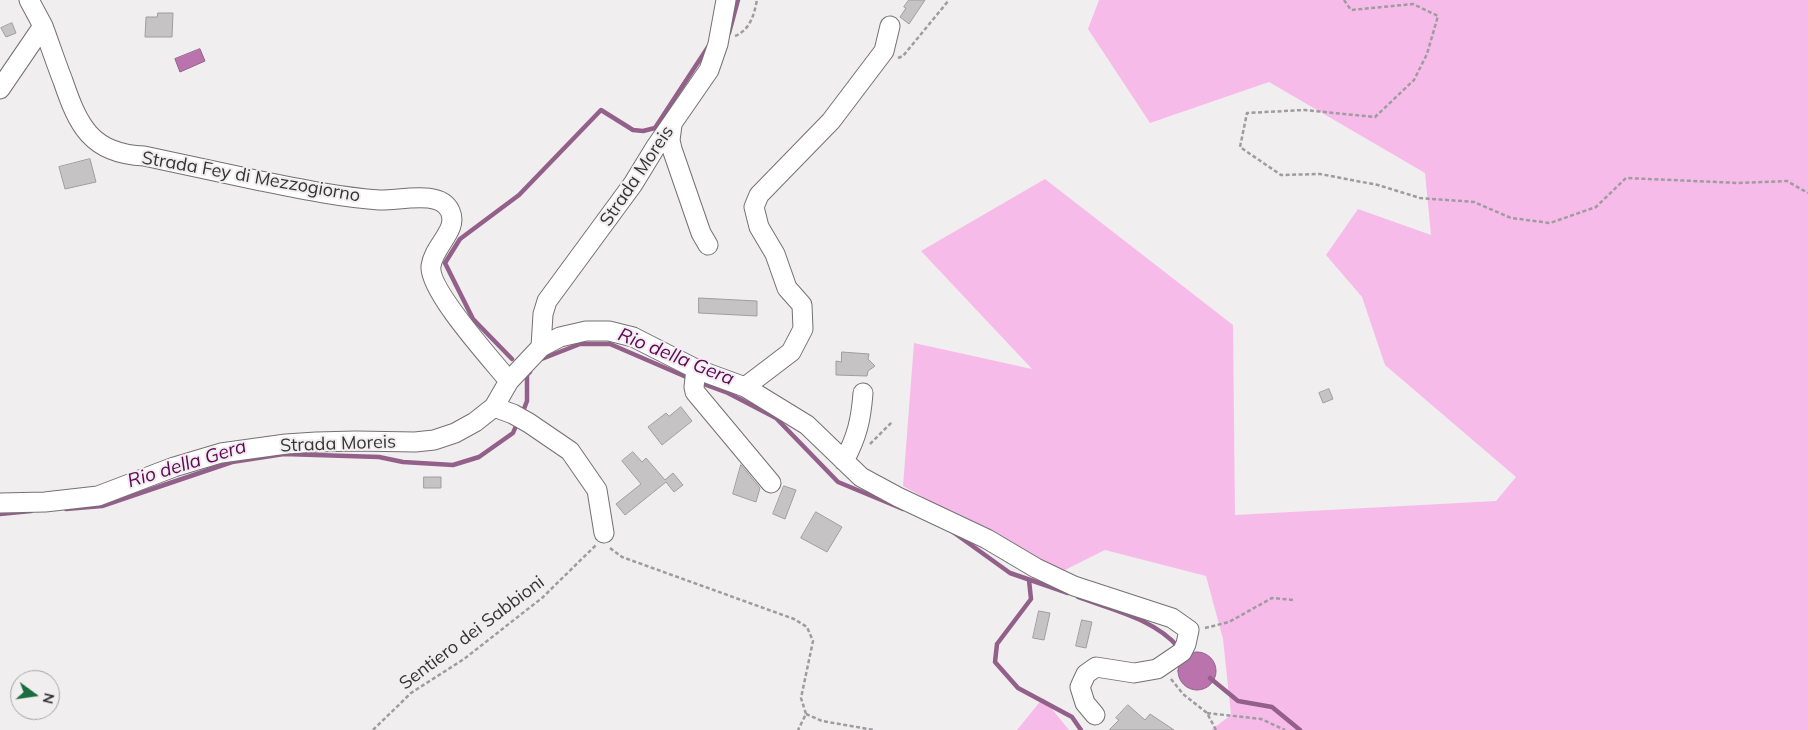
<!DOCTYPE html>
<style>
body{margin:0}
#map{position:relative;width:1808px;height:730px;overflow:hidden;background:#f1eef0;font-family:Mulish,sans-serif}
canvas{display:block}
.north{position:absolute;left:10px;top:670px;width:50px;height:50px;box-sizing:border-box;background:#f1eef0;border:1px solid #a6a4a5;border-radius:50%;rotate:104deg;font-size:14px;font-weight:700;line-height:20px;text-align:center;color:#353435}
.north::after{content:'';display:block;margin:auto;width:18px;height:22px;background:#196d3e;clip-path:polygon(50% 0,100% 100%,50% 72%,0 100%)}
</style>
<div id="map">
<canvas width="1808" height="730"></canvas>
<div class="north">N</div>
</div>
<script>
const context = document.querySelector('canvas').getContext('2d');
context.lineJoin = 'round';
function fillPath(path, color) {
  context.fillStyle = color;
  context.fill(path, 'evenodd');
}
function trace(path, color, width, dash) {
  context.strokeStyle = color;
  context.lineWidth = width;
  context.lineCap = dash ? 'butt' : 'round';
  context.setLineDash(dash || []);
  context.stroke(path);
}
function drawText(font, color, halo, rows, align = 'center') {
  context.font = font + ' Mulish,sans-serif';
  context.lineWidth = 4;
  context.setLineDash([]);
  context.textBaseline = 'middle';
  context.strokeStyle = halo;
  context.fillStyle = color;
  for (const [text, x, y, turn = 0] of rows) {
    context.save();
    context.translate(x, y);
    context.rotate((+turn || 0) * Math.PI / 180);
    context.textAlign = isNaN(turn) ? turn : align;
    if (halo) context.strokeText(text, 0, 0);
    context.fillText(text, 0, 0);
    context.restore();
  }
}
fillPath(new Path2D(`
 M1099 0H1808V730H1211L1231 715 1223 639 1206 576 1105 550 1059 573 903 486 914 343 1032 369 921 251 1045 179 1233 325 1235 515 1496 501 1516 477 1385 365 1362 297 1326 255 1358 209 1431 235 1425 173 1269 82 1150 123 1088 29Z
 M1043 698 1069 730H1017Z`), '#f7bbea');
const water = new Path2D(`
 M200 49 205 61 180 72 175 59Z
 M1178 671a19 19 0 1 1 38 0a19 19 0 1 1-38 0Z`);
fillPath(water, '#bb73ae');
trace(water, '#93608a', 1);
trace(new Path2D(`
 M729 33 738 0
 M512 359 473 319 445 263 460 239 519 195 601 110 633 130 643 131 655 128 708 47
 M539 360 580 344H610L691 379
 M698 382 728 393 776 418 838 482 903 509
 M522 414 527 401V375L530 372
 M66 509 102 506 232 462 284 454 379 457 403 462 453 465 479 457 513 433 518 421
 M0 514 31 511
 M953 532 1010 573 1068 593
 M1029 580 1031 599 997 644 995 662 1018 688 1072 717 1081 730
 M1078 597C1112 610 1155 619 1179 648
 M1210 678 1238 701 1272 707 1300 730`), '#93608a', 4.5);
const building = new Path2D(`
 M909 0H925L909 24 900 17 906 8 904 7Z
 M158 13H173L172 37H145L146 17H157Z
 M12 23 16 33 6 37 1 28Z
 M90 159 96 182 65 189 59 167Z
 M699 298 757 301V316L699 313Z
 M842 352 869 354 868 359 875 366 868 371 867 376 836 375V361L841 362Z
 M1329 389 1333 399 1323 403 1319 393Z
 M681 407 692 421 662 445 648 427 666 413 669 416Z
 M633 452 642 462 646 458 665 480 673 473 683 485 674 492 666 482 625 515 616 504 641 484 622 461Z
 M741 465 760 488 756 502 733 494Z
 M424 477H441V488H424Z
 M784 486 796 490 785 519 773 514Z
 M816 512 842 527 827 552 801 538Z
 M1039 611 1050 613 1044 640 1033 638Z
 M1082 620 1092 622 1086 648 1076 646Z
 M1128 705 1145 720 1150 714 1174 730H1109L1119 720 1116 718Z`);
fillPath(building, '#c6c3c5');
trace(building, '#a09d9f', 1);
const minor = new Path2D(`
 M43 26C50 45 56 63 63 81 78 125 91 154 144 156 181 164 218 172 256 180 296 188 338 197 379 200 399 201 440 189 450 211 459 230 434 245 431 266 428 290 492 360 509 381
 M0 89 43 26 29 0
 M672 125 670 140 672 149 701 233 708 245
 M541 347 543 314 547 301 633 184 655 148 709 70 718 44 726 0
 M696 369 694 387 695 392 771 483
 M745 387 791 352 803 329 802 305 787 288 775 254 759 227 754 207 759 195 831 121 884 51 890 26
 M494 407 513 414 529 423 570 451 597 490 604 533
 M844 461C857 437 861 420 863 393
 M0 503 45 502 98 496 174 467 221 453 286 444 316 442 356 441 415 442 434 440 455 433 475 422 494 407 509 381 541 347 560 337 586 331H609L633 337 696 369 745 387 807 425 861 477 898 497 987 539 1036 568 1074 586 1172 618 1189 630 1186 644 1182 652 1157 669 1134 673 1096 667 1086 674 1080 687 1085 703 1095 715`);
trace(minor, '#747173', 21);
trace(new Path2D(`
 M1344 0 1351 10 1413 4 1438 16 1427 54 1414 80 1375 117 1304 110 1247 113 1240 147 1281 175 1320 174 1378 185 1420 198 1474 202 1511 218 1550 223 1596 207 1626 178 1739 183 1787 181 1808 193
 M735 36C750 30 754 15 757 0
 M898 58 903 56 949 0
 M870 444 892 422
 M610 548 622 557 794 619 807 627 813 641 801 698 806 714 798 730
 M1205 628 1229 622 1272 598 1294 600
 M1171 679 1183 694 1207 713 1216 730
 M1207 713 1261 719 1285 730
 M806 714 822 721 874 730
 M373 730 411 693 464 659 542 598 596 545`), '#9e9c9e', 2.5, [4, 2.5]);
trace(minor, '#fff', 19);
drawText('18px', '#353435', '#f1eef0', [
 ["Strada Moreis",637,176,-56],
 ["Strada Fey di Mezzogiorno",251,177,10],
 ["Strada Moreis",338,444,-2],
 ["Sentiero dei Sabbioni",472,633,-37]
]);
drawText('italic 19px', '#620558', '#f1eef0', [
 ["Rio della Gera",676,357,22],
 ["Rio della Gera",187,464,-17]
]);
</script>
